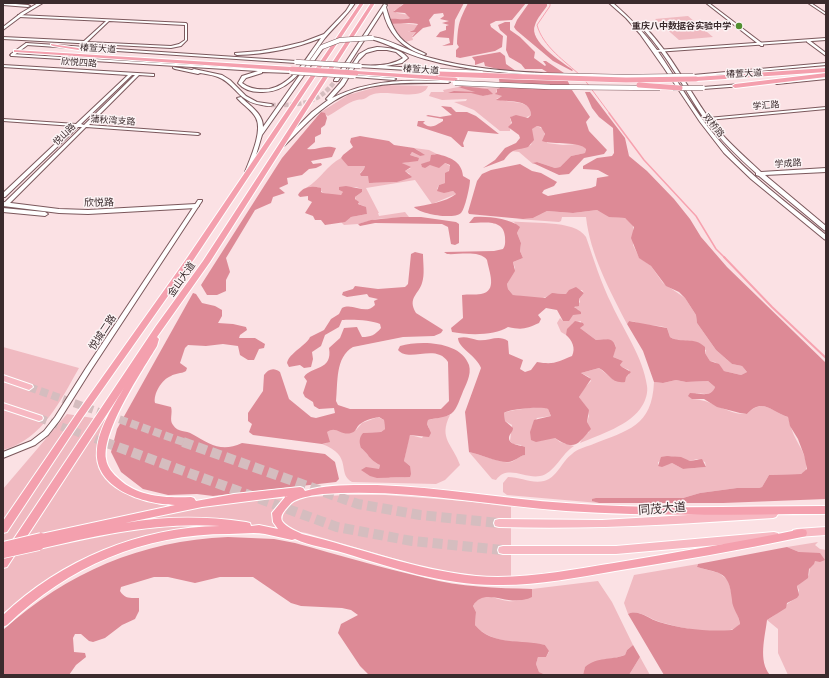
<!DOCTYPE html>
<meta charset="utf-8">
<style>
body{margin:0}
#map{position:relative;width:829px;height:678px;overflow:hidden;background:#fbe1e4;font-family:Georgia,serif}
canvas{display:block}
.frame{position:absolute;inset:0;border:4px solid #3b2b2d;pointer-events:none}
</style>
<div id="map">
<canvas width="829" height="678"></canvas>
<div class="frame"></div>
</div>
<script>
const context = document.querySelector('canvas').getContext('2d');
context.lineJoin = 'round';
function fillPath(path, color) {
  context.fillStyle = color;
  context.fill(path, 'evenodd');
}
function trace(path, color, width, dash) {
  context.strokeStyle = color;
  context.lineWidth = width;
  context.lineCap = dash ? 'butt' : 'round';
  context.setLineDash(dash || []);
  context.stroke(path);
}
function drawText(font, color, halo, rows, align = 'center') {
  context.font = font + ' Georgia,"Noto Sans SC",serif';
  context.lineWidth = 3;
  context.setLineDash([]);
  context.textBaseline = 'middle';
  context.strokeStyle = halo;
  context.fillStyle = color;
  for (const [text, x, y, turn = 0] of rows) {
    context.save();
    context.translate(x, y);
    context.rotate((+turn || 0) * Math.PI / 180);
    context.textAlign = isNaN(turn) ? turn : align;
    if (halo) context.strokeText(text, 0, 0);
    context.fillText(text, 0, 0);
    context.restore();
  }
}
fillPath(new Path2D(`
 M388 3H405L400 6V9L394 10 397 13 409 15 410 18 404 20 389 19Z
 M688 16 713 37 679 40 655 19Z
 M400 23 419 25 414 30 408 32H416L412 36 413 40 405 42 390 24Z
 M384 85 428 86C424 100 394 92 383 93 376 93 371 94 366 98 363 100 360 99 357 100 346 103 338 111 328 116L321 112 348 95Z
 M458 87 474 90 475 92H473L483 96 492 94 488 89 467 87 500 88 497 89 496 94 503 96 496 99H506V101L521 103 530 107 531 115 525 118 512 116 510 119 511 121 510 131H500L474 110 454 102 466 101 467 99 442 100 429 96 431 92H444L443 90Z
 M537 126 543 129 547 143 563 145 579 144 586 148 585 153 571 156 560 167 555 168 537 162 533 164 519 152 511 151 531 145 533 138 531 129Z
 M414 148 429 150 437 154H434L430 161 421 165 423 166 445 163 450 166 445 183 439 185 437 189 447 192 453 191 456 194 432 204 415 180 366 188 379 213H378L379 216 405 212 409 217 376 219 358 224 344 225 341 222 351 217 367 214 364 206C359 205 356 202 355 197L362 192V189L356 187H339V190L343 192V194L338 196 323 193 318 187 306 188C321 179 327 165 341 158 349 166 356 164 365 166L364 169 360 173 368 176 373 183 397 182 410 174 405 171 411 168 402 163 408 162 416 157 410 155 412 152 420 156 419 151Z
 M597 210 613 217 625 218 633 225V245L639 257 651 266 663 283 685 298 696 315 697 323 716 350 732 364 742 366 747 372 741 375 724 371 715 362 710 361 705 353 706 350C696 346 678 342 670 337L667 328C660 325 653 326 645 325 639 324 635 321 629 321L627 324C610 291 590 254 586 217H562L561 221 559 222 517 219 533 218 547 211 573 213Z
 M508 221C528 224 575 219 586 237 594 260 601 283 612 305 624 331 643 357 647 386 648 392 646 400 642 406 631 425 599 435 580 443L584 435 589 432 587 422 589 416 587 408 579 397 585 387 591 381 589 377 581 373 599 368 614 380 629 375V370L622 367 620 365 623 361 613 357V355L616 348 615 344 606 339 596 340 580 328 581 321 573 323 566 335 561 332 557 323 560 318 563 321 579 310 574 309 580 302 579 299 584 293 582 290 566 294 557 293 540 299 513 295 508 289 507 284 515 268 513 262 523 258 520 251 521 243 517 233 519 229 514 222Z
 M3 347 79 368C60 401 43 439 3 450Z
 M676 380 686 382 708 381 715 387C712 396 704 394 696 393L692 399C712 399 727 415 747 414 764 397 771 412 788 417 790 421 790 426 792 430 796 443 809 456 806 471L801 474 769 475 762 487 759 488H737L700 493 683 498 592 499 593 501 599 503 507 495 503 492V483L508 477C520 477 532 484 544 481 557 478 562 461 572 454 577 449 585 447 591 445 628 430 652 427 654 382L663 383ZM671 456 690 461 697 459 705 462 706 467 683 469 672 463 658 466V462Z
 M541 406 548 409 551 416 537 418 531 429 540 441 547 438H555L560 442 574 446C562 453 554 474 540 476 525 479 507 464 496 480L492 479 469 452C479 454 504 464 511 462 516 460 519 456 525 455L521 445 513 444 510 441 512 425 505 421 504 413C508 410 533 408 541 406Z
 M67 414 106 420 97 448 102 473 124 493 161 505 346 495H385L465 501 511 507V579L437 571 306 533 261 525 194 527 154 534 35 590 3 613V489Z
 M450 415C438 439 453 444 460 465L445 480 436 484 352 482C336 473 354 456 322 444L327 443 326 432 331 429 356 430 362 423 378 417 384 420 385 429 381 432 363 433 361 448C370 454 369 460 380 465L379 469 390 478 405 477 410 471V466L404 461C405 457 408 439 410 435L422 438 429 428 427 424 428 420Z
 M818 542 815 545 820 549 826 550V675H788L778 653V629L767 620C779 614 785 603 797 598L799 590 797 586 809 575 810 566 799 552 787 547Z
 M698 564 697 567 719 573 728 580 740 624C728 640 677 627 660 622 649 619 639 609 628 614L624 603 634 575Z
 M598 581 612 602 633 645 627 650 625 655 585 667 583 675H546L539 672 536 664 538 657H546L549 652 545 645C523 642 490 644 475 625L476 612 473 606C483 589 492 599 508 601 514 602 521 600 527 599L532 589Z
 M640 657 650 675H629Z`), '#f0bac1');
fillPath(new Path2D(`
 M405 3H464L455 20 453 45 442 46 450 43 449 38 436 37 440 32 446 30V26L449 25 442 23 449 21 440 19 444 16 443 13 434 14 429 20 431 26 423 28 413 37H412L416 32H409L414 30 418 24C408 22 400 24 390 24L389 19C397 18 402 21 410 18L405 13 393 12Z
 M468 3H526L512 20 496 21 490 24 491 27 503 36 502 47 495 51 460 58 456 57V50L459 47 457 44C458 24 459 21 468 3Z
 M529 3H547V6C543 12 537 18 535 25 528 41 562 62 573 70L572 71 553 61 516 30 514 27 517 20Z
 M505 22H510V30L520 37 535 52 534 58 545 66 546 65 543 61H546L564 73 572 90 590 117 586 122 589 131 607 150 604 154 584 158 569 174 559 175 533 163 537 162 555 168 560 167 571 156 585 153 586 149C580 141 554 145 542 141L545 134 541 127 537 126 532 129 534 140 528 147C514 151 513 148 504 160L483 168 495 160 505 148 516 143 520 138 519 135 508 127 512 123 510 117 516 115 528 118 531 115C531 98 506 102 496 100L502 96 495 94 497 92V89L500 88 498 69 485 66 484 62 475 65V61L472 57 500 52 505 56 506 64 516 71 547 72 542 69H525L521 64 509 57 506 50 507 36 500 30 498 25Z
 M462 86 488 89 493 94 483 96 471 93H448L454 91 475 92 458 87Z
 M585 92H590L625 138 629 156 647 171 674 199 690 219 701 237 727 267 826 363V499L723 503H599L592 501V499L596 498H683L700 493 737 488H759L762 487 769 475 801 474 807 469 804 455 798 439 790 426 788 417C771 412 763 397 747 414L740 413 717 407 704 399H692L688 396 690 393C700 393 711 398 715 387L708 381 686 382 676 380 663 383 654 382 643 351 627 324 629 321 667 328 670 337C681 344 694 336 705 347V353L710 361 719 364 724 371 741 375 747 372 742 366 732 364 716 350 697 323 696 315 685 298 679 292 666 286 651 266 639 258 631 238 634 227 625 218 609 217 597 210 573 213 547 211 533 218 523 219 469 214 468 212 477 181 482 174 491 170 520 164 532 171 541 173 557 182 554 186 544 190 542 193 548 196 591 188 596 186 597 178 609 176 598 170 583 169V166L597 158 612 156 614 153 613 128 599 117 592 108Z
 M441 106 451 107 456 112H467L476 116 499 134 468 131 463 143 464 147H462L451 137 417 126 418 121H425L423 123C431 130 436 125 443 121V119L426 116 428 115 440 117 452 115Z
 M321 112 325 113 327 118 325 125 321 128V134L315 137V142L307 149C317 151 323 144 336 148L332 157 311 161 313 164 321 163 322 165 316 168 309 169 302 175 287 178 288 184 279 188 285 193 273 197 271 203 255 210 226 258 230 272 226 280V291L217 295H207L201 285 282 158Z
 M360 136 389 141 394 145 414 148 425 155 420 156 412 152 410 155 419 158 418 161 402 163 411 167 405 171 412 177 410 178 397 182 369 183 368 176H361L360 174 364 169 365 166H348L341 158 343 155 353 147 350 142 351 138Z
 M437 154C449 157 462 161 463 176L470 180C470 186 465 209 461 213 453 220 420 214 414 207 427 205 446 202 456 194L453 191 444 193 437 191 439 185 445 183V173L449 171 450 165 445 163 439 168 430 165 425 168 422 167 421 164 430 161 431 155Z
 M346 186 362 189V192L355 197V199L359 202 358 204 366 207 367 214 351 217 345 222 325 225 321 220H315L313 216 305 213 312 202 308 200V196L300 197 298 195C302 187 311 185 321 188V192L323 193 341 195 343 192 339 190V187Z
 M401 217H421L456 222 459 224V243L455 245 451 244 448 227 442 224 375 223 360 226 358 224 371 220Z
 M474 217C486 216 510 218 520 227L517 233 521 243 520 251 523 258 513 262 515 271 507 284 508 289 513 295 545 298 552 293 566 294 569 290 576 287 584 293 579 299V306L574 307 581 312V314L573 315 569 321H563L557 310 546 308 538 315 541 319 539 323C526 329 522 330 508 327 495 336 467 335 452 332L451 328 463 318 462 295C468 294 475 295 481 294 498 291 489 272 487 260 480 250 458 255 447 254L444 252 494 251 503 249C506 245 505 241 505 237 504 218 483 223 469 223Z
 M415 252 423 254C423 263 425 275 422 283 419 294 407 298 416 313L440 328 443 330 441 333 434 336 403 337 353 347C335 357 338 383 336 401L338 405 350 409H441L449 401 448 362C436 343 409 363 398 350L400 346C420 340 461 341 469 365 472 375 465 386 462 394 459 401 456 412 449 415 443 418 435 418 428 420L427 424 431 433 429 437 410 435 404 461 410 466 411 474 410 477 377 478 370 476 361 470 366 467 379 469 380 465C368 459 370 455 361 448 359 442 359 438 363 433L381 432 385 429 384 420 379 417C372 418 362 421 358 426 356 429 355 432 351 433 341 436 336 425 327 432L330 442 322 444 253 435 249 432 252 424 248 421V413L263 391 264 375C268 369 274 367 280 372L289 399 311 417 316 418 335 413 334 408 319 409 314 406 313 402 305 397 303 393 307 381 304 377C311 366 333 371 329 348L340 338 344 328 357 327 362 337C371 337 375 335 381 328L380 324C373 320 351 319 342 320L339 327 325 335 321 346 312 352 313 359 311 367 304 368 300 365 289 367 287 363C289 353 307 345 310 337L324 330 331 319 339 314 342 308C353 302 365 316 375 305L374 301 378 299 369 297 367 294 347 297 342 295 343 292 353 289 355 286 378 289 405 287 408 284 411 254Z
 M193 293 196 294 202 303 215 306 222 310V316L218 323 233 324 246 327 247 330 240 335 239 338H255L265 344 264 348 259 349 254 360H248L240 355 238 346 223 344 206 346 188 345 185 348 180 363 187 368 186 371C181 374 175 373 171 376 162 379 153 394 155 403L171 407C173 413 169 420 173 425 178 433 186 430 192 434 210 444 221 453 242 443L325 454 335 462 339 479 336 482 213 496 197 494 168 495 143 489 121 472 111 452 117 429Z
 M575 321 583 323 584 325 580 328 596 340C605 340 613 336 616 348L613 357 623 361 620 365 622 367 631 372 626 377 625 382C611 384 609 373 599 368L581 373 591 379 579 397 589 410 587 422 591 429C577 445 575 451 555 438L536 442 531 440 530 432 534 420 551 416 548 409C543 406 508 409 504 413L505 421 513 428C513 432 510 433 509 437 508 445 520 445 525 447V455C519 456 514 462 508 462 500 463 479 454 469 452L465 412 481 368C477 356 458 348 458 338 465 336 470 338 477 340 488 342 498 334 508 341L509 354 523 360 520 369 525 372 531 370 537 362C554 365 557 362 572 356 576 348 572 340 566 335L567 329Z
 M667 456 681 457 690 461 702 459 706 467 683 469 672 463 662 467 658 466 661 457Z
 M228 537 274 539 295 543C339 555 382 568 426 578 460 587 497 588 532 589V597C508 609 485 585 473 606L476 612 475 625C492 646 522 639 545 645L549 651 546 657H538L536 664 539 672 546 675H369L360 666 338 633 341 624 358 615 351 610 342 608 301 606 291 603 253 577H220L195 583 168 577H154L121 587 120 591C125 599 130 598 139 598V611L135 619 122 625 105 638 93 642 89 641 81 634H75L73 638 74 652 85 653 86 657 76 665 69 675H3V630C68 572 140 541 228 537Z
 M787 547 799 552 820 553 825 560 820 562 815 561 814 564 809 569 808 578 797 586 799 595 797 598 787 603 786 608 767 620C765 637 758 661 770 675H664L628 614C639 609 648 619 659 622 683 629 707 632 732 630L740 624C739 615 732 608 732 600 729 571 722 574 697 567L698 564Z
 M633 645 640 657 629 675H583L585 667C599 656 609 661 625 655L627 650Z`), '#dd8a96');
trace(new Path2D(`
 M550 3V6L537 25C543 47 565 61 581 76
 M584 79 610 114`), '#f7a2af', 1);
trace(new Path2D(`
 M609 113 644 160 696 216 716 249 725 258`), '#f7a2af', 1.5);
trace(new Path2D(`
 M724 257 772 307 826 358`), '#f7a2af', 2);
trace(new Path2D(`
 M271 105C301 105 317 105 336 80`), '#d5bdbf', 4.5, [4.5, 2]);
trace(new Path2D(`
 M29 387 186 443
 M39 418 106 443`), '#d5bdbf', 8, [8, 4]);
trace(new Path2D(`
 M104 442 337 527 412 541 503 550
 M183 442 358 504 420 515 499 523`), '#d5bdbf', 10, [10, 5]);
const minor = new Path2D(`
 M706 3H709L763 44V46H761Z
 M808 3H811L826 13V15Z
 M18 15 186 23 187 24V40L181 46 171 48 3 39V37L84 41 106 21 19 17H18ZM109 21 185 25V40L179 44 171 46 87 42Z
 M26 43 29 44 13 56H11V54Z`);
const tertiary = new Path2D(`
 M826 38V40L656 52 654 51 656 50Z
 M3 65 154 74V76H153L139 75 89 125 198 133 200 134 198 135 86 127 7 206H3V204L82 127H78L5 197H3V193L74 126 3 121V119L76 124 128 75 3 67ZM132 75H135L84 125 81 124Z
 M826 107V109L708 120 706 119 708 118Z
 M198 200H202V201L91 370 59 421 48 435 35 445 3 458V452L31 441 44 431 55 417 86 368Z`);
const secondary = new Path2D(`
 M3 3 28 5 30 6 28 7 3 5Z
 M38 3H43L23 15 3 30V27L21 13Z
 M351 3H355C347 16 335 26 325 38 308 60 293 94 260 92 251 92 243 89 238 83L242 76 258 71 12 56 10 55 12 54 291 71 293 72 291 73 262 72V73L246 78 242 83C250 89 259 90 269 89 294 84 306 57 321 38 294 49 266 54 237 55L235 54V53L260 51 282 47 303 42 324 34 346 11Z
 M609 3H613C629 17 644 32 657 50 677 79 694 111 717 138 748 175 789 204 826 235V240L824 239 751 179 724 153 700 122 664 68 640 34 626 18Z
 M384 4 387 5 386 7C390 22 395 36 409 45 414 49 421 51 426 54L424 55C402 48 388 33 383 11L338 81H334V80Z
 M643 27H645C671 54 687 87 708 117 723 138 743 155 761 172L826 168V172L765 175 826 226V231L824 230 759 176 756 175V173C738 157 720 139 705 120 684 89 668 56 643 29Z
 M371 37C386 37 414 54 431 58 467 68 504 71 541 73L543 74 541 75C502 73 463 70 425 59 406 54 389 44 371 39Z
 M807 40H809L826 53V56L807 42Z
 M26 43 296 61 298 62 296 63 27 45H26Z
 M320 46 324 47 262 135 251 172 250 173H246L245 172C250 159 263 131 256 118 252 110 243 105 237 98L241 97C250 106 263 113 263 127Z
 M377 47C389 48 400 48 408 58L402 63 386 66 440 70 442 71 440 72 358 67V65H360C374 66 391 66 403 58L396 52 387 50H377L366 53 359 60 344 85 332 98C371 79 406 80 448 81L450 82 448 83C411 83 367 80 334 101 315 113 300 130 284 146H280V144L312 112 328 100 326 99 340 83 359 54 368 49Z
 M826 63V65L693 77 691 76 693 75Z
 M173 67 192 70 194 69 222 75 230 80 246 96 257 102 271 104 273 105C270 107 266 106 262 105 238 102 236 84 218 77 213 75 206 74 200 73L198 74 175 69 173 68Z
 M352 75 394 78 396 79 394 80 354 77H352Z
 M826 77V79L777 84 775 83 777 82Z
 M741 84H743V86L703 89 701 88 703 87Z
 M3 202 59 209 88 210 196 204 199 206 196 208 88 214 59 213 3 206Z
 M3 208 45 212 48 214 45 216 3 212Z`);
const primary = new Path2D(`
 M3 375 32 385 33 387 29 390 3 381Z
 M3 403 42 416 43 418 42 420 39 421 3 409Z
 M773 510 776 511 778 514 776 517 773 518C682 524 591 530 499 527L495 526 494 523 495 520 499 519 602 520Z
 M826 527V535L797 537 793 536 792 533 793 530 797 529Z
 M774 532 778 533 779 536 778 539 774 540 616 554H503L499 553 498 550 499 547 503 546H616Z`);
const trunk = new Path2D(`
 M360 3H364L194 259 83 417 7 532 3 533V521L77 413 187 258Z
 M371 3H375L210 262 157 337 159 339 157 346C142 371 102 430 106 459 107 467 113 474 119 479 138 497 166 498 191 497L194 498 196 501 234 494 300 487 303 488 305 491C328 484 353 485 377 485 440 487 503 499 566 503 653 510 739 506 826 506V514C740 514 653 517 566 511 485 505 405 488 323 494 314 495 302 497 294 501 290 503 288 507 285 510 283 513 280 516 282 521 286 527 296 531 302 534 360 548 416 570 476 576 522 580 568 570 614 563 677 552 740 542 802 529L806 530 807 533 806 536 802 537C740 550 677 561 615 571 575 578 535 586 495 585 443 585 393 568 344 553 328 548 310 546 295 539L292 540C283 538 274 536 265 534 254 532 241 534 229 534 143 534 69 566 7 625L3 627V615C61 560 140 527 220 526 157 522 100 535 39 549L35 548 34 545 35 542 38 541 36 538 37 535 41 534 175 505C144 504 93 489 97 449 99 428 113 406 124 388L7 567 3 568V555L156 326 203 261ZM286 496 272 513 273 522 278 529 259 525 251 526 250 523 246 522C204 516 167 516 125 523L202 507 288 496Z
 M51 44 91 50 93 51 91 52 53 46 51 45Z
 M14 50 292 67 295 69 292 71 16 52H14Z
 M826 68V72L696 81 693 79 696 77Z
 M356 71 455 77 458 79 455 81 354 74V72Z
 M826 73V77L735 88 732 86 735 84Z`);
trace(minor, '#7b585c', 2);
trace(tertiary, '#7b585c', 2);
trace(secondary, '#7b585c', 2);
trace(primary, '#fff', 2);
trace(trunk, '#fff', 2);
fillPath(minor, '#fff');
fillPath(tertiary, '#fff');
fillPath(secondary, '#fff');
fillPath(primary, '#f7b8c2');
fillPath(trunk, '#f4a0ae');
const secondaryBridge = new Path2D(`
 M322 47 340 40 372 38
 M296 62 360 66
 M440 71 481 73
 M291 72 354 76
 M535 75 625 77 693 76
 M455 83 550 87 660 88
 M673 88H703`);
const trunkBridgeFar1 = new Path2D(`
 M292 69 356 73
 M438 74 626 80 696 79
 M639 85 680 88`);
const trunkBridge = new Path2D(`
 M3 547 41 538
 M3 553 39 545`);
trace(secondaryBridge, '#7b585c', 5.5, []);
trace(trunkBridgeFar1, '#fff', 6, []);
trace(trunkBridge, '#fff', 12, []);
trace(secondaryBridge, '#fff', 4.5);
trace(trunkBridgeFar1, '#f4a0ae', 5);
trace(trunkBridge, '#f4a0ae', 10);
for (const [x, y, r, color] of [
 [739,26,4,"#518f30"]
]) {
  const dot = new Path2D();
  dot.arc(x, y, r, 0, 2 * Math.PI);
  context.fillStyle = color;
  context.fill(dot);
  trace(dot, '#fcf3f4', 1.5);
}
drawText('bold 9px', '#3b2b2d', '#fcf3f4', [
 ["重庆八中数据谷实验中学",731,26]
], 'right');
drawText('9px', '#3b2b2d', '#fcf3f4', [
 ["椿萱大道",98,48,4],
 ["欣悦四路",79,62,4],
 ["椿萱大道",421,69,4],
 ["椿萱大道",744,73,-3],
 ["学汇路",766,105,-5],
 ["蒲秋湾支路",113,120,4],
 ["双桥路",714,125,51],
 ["悦山路",64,134,-44],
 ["学成路",788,163,-4]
]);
drawText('10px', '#3b2b2d', '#fcf3f4', [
 ["欣悦路",99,202,-1],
 ["金山大道",181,279,-55],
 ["悦城二路",102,332,-56]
]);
drawText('12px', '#3b2b2d', '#fcf3f4', [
 ["同茂大道",662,508,-4]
]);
</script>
